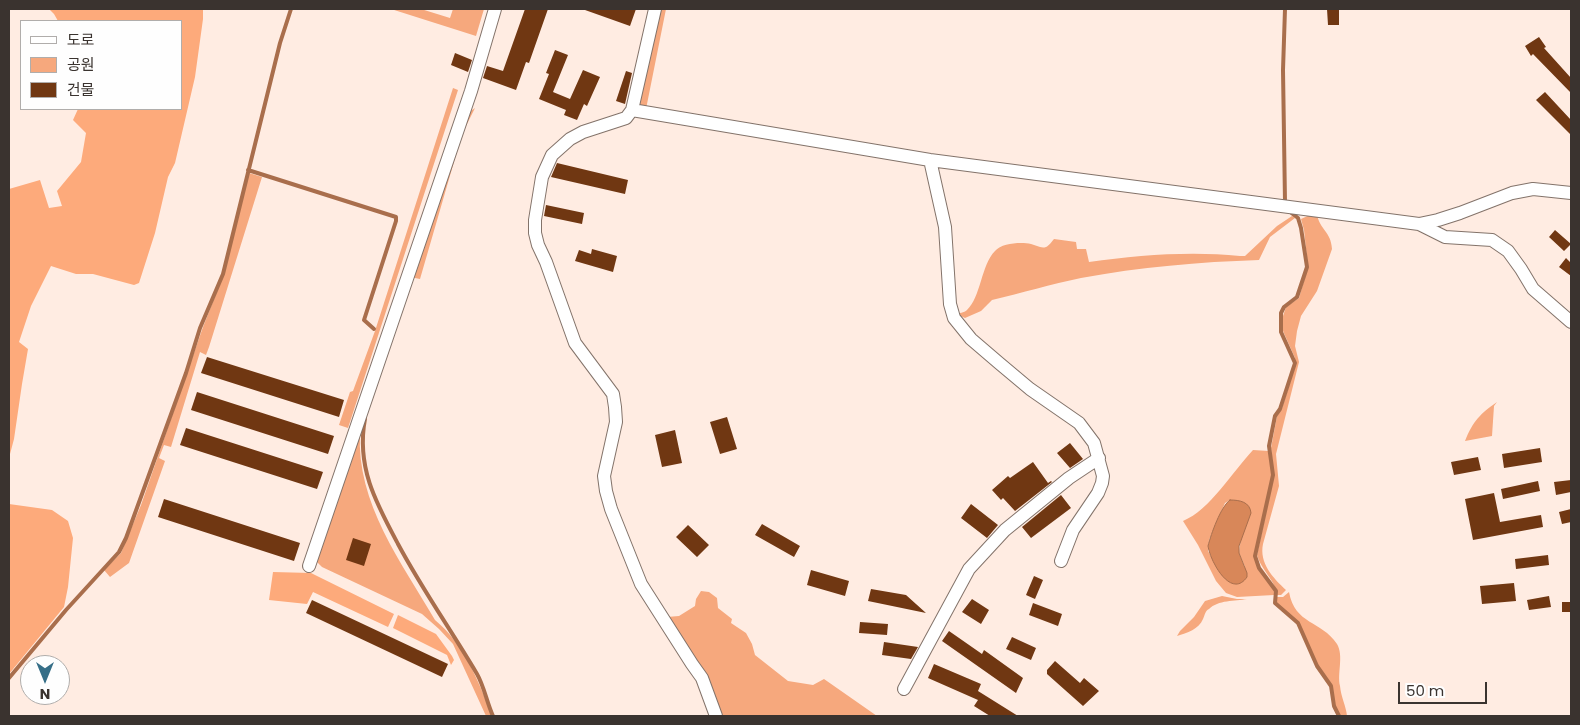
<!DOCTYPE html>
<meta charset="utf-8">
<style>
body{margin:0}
#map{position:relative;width:1580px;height:725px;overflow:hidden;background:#ffece2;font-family:Poppins,"Noto Sans KR",sans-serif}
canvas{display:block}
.frame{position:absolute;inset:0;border:10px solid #3a332f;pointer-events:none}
.legend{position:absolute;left:20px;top:20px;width:162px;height:90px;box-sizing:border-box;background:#fefefe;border:1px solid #b0adab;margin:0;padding:6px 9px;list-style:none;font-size:15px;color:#3a332f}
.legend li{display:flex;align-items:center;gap:10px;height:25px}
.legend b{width:25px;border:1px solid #b0adab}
.north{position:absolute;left:20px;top:655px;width:50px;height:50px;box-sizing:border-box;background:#fefefe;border:1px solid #b0adab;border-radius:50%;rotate:180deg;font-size:14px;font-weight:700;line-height:20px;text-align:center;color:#3a332f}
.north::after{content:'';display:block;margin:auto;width:18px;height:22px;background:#366f88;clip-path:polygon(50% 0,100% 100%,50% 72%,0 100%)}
.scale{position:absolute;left:1398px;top:682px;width:89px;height:22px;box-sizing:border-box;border:2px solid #3a332f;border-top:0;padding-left:6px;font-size:15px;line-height:18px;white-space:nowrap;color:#3a332f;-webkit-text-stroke:4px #fefefe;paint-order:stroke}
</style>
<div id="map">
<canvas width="1580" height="725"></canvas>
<div class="frame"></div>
<ul class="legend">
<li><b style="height:6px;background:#fff"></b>도로</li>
<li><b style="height:14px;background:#f6a87d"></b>공원</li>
<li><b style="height:14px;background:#703712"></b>건물</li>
</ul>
<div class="north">N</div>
<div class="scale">50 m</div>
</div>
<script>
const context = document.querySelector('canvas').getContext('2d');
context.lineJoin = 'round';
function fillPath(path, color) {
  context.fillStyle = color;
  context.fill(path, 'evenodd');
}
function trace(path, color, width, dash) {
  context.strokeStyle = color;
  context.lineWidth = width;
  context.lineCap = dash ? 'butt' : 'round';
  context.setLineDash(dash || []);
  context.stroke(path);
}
fillPath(new Path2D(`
 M391 9H421L450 18 453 9H484L476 36Z
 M658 9H666L646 109 638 107Z
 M453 88 458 90 348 428 339 425 350 392 353 391 375 331Z
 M475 108 464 130 458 148 420 279 410 277 465 115Z
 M249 173 262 177 209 347 206 355 200 352 171 447 164 445 159 458 165 461 129 563 110 577 104 570 121 553 141 505 203 327 225 271Z
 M1312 214H1317C1319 229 1331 231 1332 249L1317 291 1301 316 1297 331 1295 346 1299 362 1276 454 1279 486 1263 544C1259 563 1273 578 1286 590L1281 595H1277C1276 581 1261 570 1257 555L1274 475 1271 448 1277 416 1282 408 1295 367V358L1283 331V316L1286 307 1299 298 1308 267 1304 230 1301 219Z
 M1292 216 1295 218 1270 237 1259 260C1199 262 1140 267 1081 278 1051 284 1022 293 992 300L981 311 965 318 956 314C959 313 964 313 967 310 981 297 981 265 995 251 1002 243 1021 242 1031 244 1036 245 1041 249 1046 247 1049 246 1052 241 1054 239L1076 242 1077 249H1086L1089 262C1139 255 1190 251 1240 256H1245L1277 226Z
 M1497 402 1494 406 1492 436 1465 441C1473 421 1480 414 1497 402Z
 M360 433C356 503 402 563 435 620 464 644 479 682 492 716H486L453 644 439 629 422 614 322 567 317 562V558Z
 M1253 450 1269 451 1272 475 1254 556 1259 569 1275 591 1274 595 1237 597 1226 593 1216 581 1198 545 1183 521C1210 510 1233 471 1253 450ZM1230 500 1241 537 1239 553 1245 567 1220 573 1208 551 1209 540 1225 503Z
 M701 591 709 592 717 598 718 608 732 619 731 623 746 633 752 644 755 655 788 681 813 685 824 679 877 716H720L667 617 679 616 695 606 696 599Z
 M1289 592C1295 625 1321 620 1337 644 1344 656 1337 673 1340 686 1341 697 1346 706 1347 716H1339L1335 706 1331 686 1317 665 1299 623 1275 603 1276 597H1283Z
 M1222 596 1237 599H1247C1235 601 1218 600 1209 609 1205 611 1205 615 1203 619 1199 629 1187 633 1177 636L1180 631 1194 617 1205 601Z`), '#f6a87d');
fillPath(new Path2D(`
 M51 9H203V19L195 77 175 163 168 177 155 233 139 283 134 285 93 274H76L51 266 31 306 19 342 28 349 22 384 14 439 10 454 9 488V189L40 180 49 208 62 206 57 191 81 162 86 133 73 120 78 109H181V21H58L54 14 50 10Z
 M9 504 52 510 68 521 73 538 68 587 64 607 9 674Z
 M273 572 311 573 394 614 388 627 313 592 307 604 269 600Z
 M398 615 436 634 452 656 454 660 451 665 447 655 393 628Z`), '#fdaa7b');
const water = new Path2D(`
 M1230 500C1240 500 1250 502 1251 513L1239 546V553L1247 573V577C1231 600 1210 561 1208 546 1211 534 1221 506 1230 500Z`);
fillPath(water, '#d88759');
trace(water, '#a96e4c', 1);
trace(new Path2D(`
 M1285 9 1283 70 1285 202
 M248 170 396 217V221L364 320 374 329
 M1289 211 1298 218 1301 228 1307 267 1297 297 1284 307 1281 313V332L1295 363 1280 409 1275 416 1269 446 1273 475 1255 556 1259 568 1276 591 1275 603 1298 623 1317 666 1331 686 1334 706 1339 716
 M365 419C356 467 376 503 398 544 422 589 451 630 477 674 484 686 487 703 493 716
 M9 678 66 610 119 552 126 538 186 373 200 328 223 274 280 43 291 9`), '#a96e4c', 4);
fillPath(new Path2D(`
 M525 9H548L529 63 526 62 516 90 483 78 487 66 503 71Z
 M585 9H636L630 26 585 10Z
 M1327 9H1339V25H1328Z
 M1539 37 1546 47 1544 48 1571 78V93L1533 54 1531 56 1525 46Z
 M555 50 568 55 553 92 570 99 583 70 600 77 587 106 584 104 577 120 564 115 566 110 539 99 549 74 546 73Z
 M455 53 472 60 468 72 451 65Z
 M626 71 632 73 625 104 616 101Z
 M1545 92 1571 120V135L1536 100Z
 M557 163 628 180 625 194 551 177Z
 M546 205 584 213 582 224 544 216Z
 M1555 230 1571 244 1564 251 1549 237Z
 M592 249 617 256 613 272 575 261 579 250 591 254Z
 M1566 258 1571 263V276L1559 267Z
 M207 357 344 400 339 417 201 373Z
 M197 392 334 436 328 454 191 410Z
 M727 417 737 449 720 454 710 422Z
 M186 428 323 472 317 489 180 445Z
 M675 430 682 463 662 467 655 435Z
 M1070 443 1083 459 1070 468 1057 453Z
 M1540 448 1542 462 1504 468 1502 454Z
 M1478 457 1481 470 1454 475 1451 462Z
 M1033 462 1048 483 1051 481 1052 482 1015 511 1003 498 1001 500 992 490 1008 476 1010 478Z
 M1571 480V492L1556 495 1554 482Z
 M1538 481 1540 491 1503 499 1501 489Z
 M1494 493 1500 522 1541 515 1543 527 1473 540 1465 499Z
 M1061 495 1071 508 1031 538 1022 527Z
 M164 499 300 543 294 561 158 517Z
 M971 504 998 525 987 538 961 518Z
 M1571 509V522L1562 524 1559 512Z
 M762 524 800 546 794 557 755 535Z
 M688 525 709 545 697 557 676 537Z
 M353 538 371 544 364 566 346 560Z
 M1548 555 1549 565 1516 569 1515 559Z
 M811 570 849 581 845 596 807 585Z
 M1034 576 1043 580 1035 599 1026 595Z
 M1514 583 1516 601 1482 604 1480 586Z
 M871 589 906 595 926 613 868 601Z
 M1549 596 1551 607 1529 610 1527 600Z
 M972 599 989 610 981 624 962 612Z
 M312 600 448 664 442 677 306 613Z
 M1562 602H1571V612H1562Z
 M1033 603 1062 614 1058 626 1029 615Z
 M860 622 888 624 887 635 859 633Z
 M949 631 982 654 984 650 1023 678 1016 693 942 641Z
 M1012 637 1036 648 1031 660 1006 649Z
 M884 642 918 647 911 659 882 655Z
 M1055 661 1080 683 1084 678 1099 691 1083 706 1047 674V670Z
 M934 664 981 684 978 691 1018 716H990L974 706 978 700 928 678Z`), '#703712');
const minor = new Path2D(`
 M655 9 632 110 626 118 583 132 570 139 552 155 542 177 535 220V233L538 245 546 262 575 343 613 394 615 407 616 422 604 476 606 491 611 509 641 584 692 664 702 678 716 716
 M632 110 930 160 1419 224 1438 220 1460 213 1512 193 1533 189 1571 193
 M930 160 945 227 950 304 954 318 971 339 999 363 1030 389 1079 423 1094 443 1103 476 1102 483 1098 493 1073 530 1061 561
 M1419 224 1445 237 1492 240 1508 251 1521 269 1533 289 1571 322
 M309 566 471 91 495 9
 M904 689 969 569 1005 530 1069 478 1099 458`);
trace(minor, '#83736a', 14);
trace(minor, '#fff', 12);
</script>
